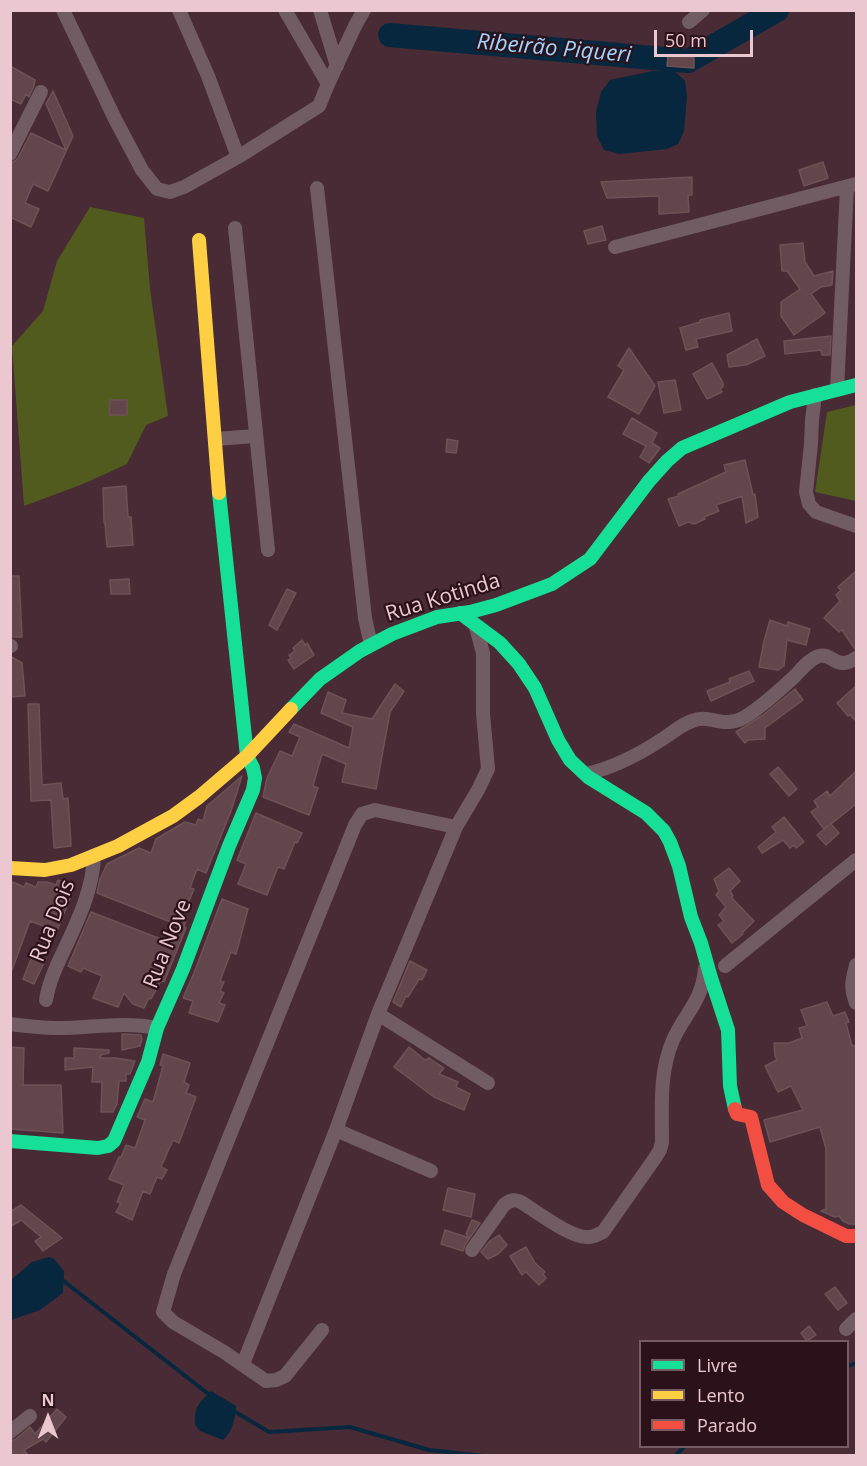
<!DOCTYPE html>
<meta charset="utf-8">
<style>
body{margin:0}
#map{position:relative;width:867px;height:1466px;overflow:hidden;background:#482b35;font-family:"Open Sans",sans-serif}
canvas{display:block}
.frame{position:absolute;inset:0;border:12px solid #ebc7cf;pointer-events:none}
.legend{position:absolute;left:639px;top:1340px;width:210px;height:108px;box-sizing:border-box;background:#2b121a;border:2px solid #785a62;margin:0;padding:8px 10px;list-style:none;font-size:18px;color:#ebc7cf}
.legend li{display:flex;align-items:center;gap:12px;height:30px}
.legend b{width:30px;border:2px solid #785a62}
.north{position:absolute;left:18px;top:1388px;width:60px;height:60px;-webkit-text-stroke:4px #2b121a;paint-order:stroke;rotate:0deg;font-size:16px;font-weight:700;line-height:24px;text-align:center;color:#ebc7cf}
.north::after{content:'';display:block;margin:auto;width:21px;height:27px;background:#ebc7cf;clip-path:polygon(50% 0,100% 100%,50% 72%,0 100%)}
.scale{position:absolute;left:654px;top:30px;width:99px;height:27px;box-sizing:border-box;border:3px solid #ebc7cf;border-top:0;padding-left:8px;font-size:18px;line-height:21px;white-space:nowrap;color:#ebc7cf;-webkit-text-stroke:4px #2b121a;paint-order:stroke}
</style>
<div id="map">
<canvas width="867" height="1466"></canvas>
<div class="frame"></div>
<ul class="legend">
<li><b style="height:8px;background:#16e098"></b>Livre</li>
<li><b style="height:8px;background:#ffcf43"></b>Lento</li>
<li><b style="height:8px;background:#f24e42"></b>Parado</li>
</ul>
<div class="north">N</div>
<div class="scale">50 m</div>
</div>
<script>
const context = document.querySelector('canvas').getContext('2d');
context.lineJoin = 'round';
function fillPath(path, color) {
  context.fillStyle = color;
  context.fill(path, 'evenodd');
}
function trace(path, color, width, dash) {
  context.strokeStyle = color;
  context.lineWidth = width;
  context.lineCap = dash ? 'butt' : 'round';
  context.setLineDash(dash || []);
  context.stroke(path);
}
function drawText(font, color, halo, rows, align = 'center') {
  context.font = font + ' "Open Sans",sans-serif';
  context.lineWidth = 4.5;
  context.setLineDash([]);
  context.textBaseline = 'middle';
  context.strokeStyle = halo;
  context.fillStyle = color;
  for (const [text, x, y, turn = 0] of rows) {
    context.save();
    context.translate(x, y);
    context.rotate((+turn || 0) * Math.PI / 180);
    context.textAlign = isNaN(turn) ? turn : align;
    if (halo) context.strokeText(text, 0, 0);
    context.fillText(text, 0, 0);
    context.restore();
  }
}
fillPath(new Path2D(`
 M90 207 144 218 150 289 168 416 146 425 127 464 83 484 24 506 12 346 43 311 57 261Z
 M856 405V501L815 492 827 412Z`), '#515b1d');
fillPath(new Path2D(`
 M653 71H674L685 81 687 96 684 131 678 144 667 149 620 154 604 150 597 136 596 112 601 92 610 80Z
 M49 1257 54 1259 64 1271 63 1293 40 1310 11 1320V1280L32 1262Z
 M211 1391 236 1406C235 1419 233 1431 223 1440L200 1431 195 1425C194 1407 199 1403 211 1391Z`), '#06273e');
trace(new Path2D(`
 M61 1279 211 1396
 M848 1366 856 1363
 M232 1410 269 1432 350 1427 429 1450 483 1456
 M675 1456 685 1446`), '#06273e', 4);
trace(new Path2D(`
 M390 35 688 61 777 10`), '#06273e', 24);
const building = new Path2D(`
 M668 55 694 57V68L667 66Z
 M10 66 35 80 34 86 29 97 26 94 21 104 10 99Z
 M53 91 73 136 48 191 33 184 25 203 39 209 31 227 10 217V163L15 161 18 158 31 133 66 150 46 104Z
 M823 162 828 178 804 186 799 170Z
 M692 177V195H688L689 212 659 214V196L607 198 601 182Z
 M602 226 606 240 588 244 584 231Z
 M803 243 805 262 814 276 833 271 832 285 821 287 811 294 825 313 794 335 781 316V302L800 289 787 271H782L780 245Z
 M729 313 732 331 696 339 698 347 686 350 680 328 700 322V320Z
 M831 336 830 355H822L821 350 785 354 784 341Z
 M757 339 765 356 746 365 729 367 727 355Z
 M629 348 655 386 639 414 608 397 624 370 618 366Z
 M712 363 723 383V387L720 389 722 392 707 399 693 374Z
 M675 380 681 410 664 413 658 382Z
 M110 400H127V415H109Z
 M632 418 657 433 652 443 660 448 649 463 640 457 646 446 623 434Z
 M447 439 458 441 456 453 446 452Z
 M745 460 753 495 755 494 758 517 746 523 742 496 716 505 719 511 704 517 705 519 694 524 688 522 679 526 668 499 679 496 678 494 726 472 724 465Z
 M126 486 128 517H131L133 545 107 547 105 523H104L103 488Z
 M856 571V649H855L842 630 839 632 824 618 840 601 836 595 841 590 838 587Z
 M10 576H19L22 637H10Z
 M129 579 130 594H111L110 580Z
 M287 589 296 593 277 630 269 625Z
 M770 620 787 626 788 622 810 629 806 645 787 640 784 666 778 670 759 667 764 641Z
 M302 640 305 645 307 643 314 655 294 669 288 660 291 658 289 655 295 651 293 648Z
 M10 656 22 663 25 696 10 697Z
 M749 671 754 681 711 701 707 691 730 682 729 679Z
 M395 684 404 691 390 712 376 789 342 782 346 764 322 754 313 786 318 788 309 815 263 797 267 778 280 751 292 756 300 737 289 732 294 724 349 748 353 727 321 713 328 692 346 700 342 713 372 719Z
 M856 686V721L850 715 848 716 837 703Z
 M795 689 803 700 765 728V739L748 740 745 743 736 732 763 715Z
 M28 704H39L42 785 61 783 63 799 68 798 71 846 54 848 51 800 31 801Z
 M778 767 797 789 789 796 770 774Z
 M856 771V804L831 824 839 833 826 845 817 835 829 825 824 829 811 812 818 807 814 801 827 791 830 796Z
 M242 776 231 811 206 873 197 869 190 888 194 889 183 916 187 917 184 927 186 928 164 982 161 981 151 999 149 998 144 1008 133 1004 124 993 118 1007 93 998 102 976 83 968 81 972 68 966 91 912 171 943 178 925 97 893 100 879 107 864 139 848 151 853 156 839 185 822 196 825 198 819 203 821 207 806Z
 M256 813 302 833 297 843 295 842 284 869 278 867 267 895 238 884 246 864 237 860Z
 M784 817 804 842 796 848 794 845 790 848 783 840 762 853 758 847 776 832 772 827Z
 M729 868 740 881 730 891 733 896 731 897 754 921 742 933 743 934 732 943 718 925 724 921 719 915 726 907 716 895 719 891 714 879Z
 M58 880 75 886 57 931 30 921 12 970H10V888L13 882 24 887 26 883 36 887 38 882H47L56 885Z
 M222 899 248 909 236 954 231 952 220 981 224 982 220 991 224 993 219 1003 225 1005 218 1022 189 1013 193 1001 183 998 194 973Z
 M33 954 46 959 34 984 23 979Z
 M410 961 427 970 422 980 419 979 408 997 406 996 401 1007 393 1002Z
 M827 1002 833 1016 845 1012 849 1022 846 1023 852 1046 856 1045V1224H849L843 1221 839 1216 835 1217 821 1211 826 1209V1149L820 1127 770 1142 764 1120 803 1110 791 1086 778 1092 765 1066 777 1060 775 1056 774 1043H789L802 1038 799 1028 807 1026 801 1010Z
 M122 1034 141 1035 142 1039 140 1046 122 1050Z
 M10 1047 24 1048 23 1085H61L63 1133 10 1129Z
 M409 1047 425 1060 429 1058 444 1068 439 1074 458 1082 456 1087 470 1094 464 1110 434 1097 394 1067Z
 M74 1048 109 1050V1053L101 1055 100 1058H115L135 1061 130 1074H126V1081H119L117 1104 113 1112H101L102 1082H92L93 1067 65 1070V1058H74Z
 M163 1054 190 1063 184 1082 189 1085 186 1093 196 1097 179 1143 173 1140 161 1167 167 1170 162 1179 157 1177 150 1194 143 1191 132 1220 116 1212 121 1203 117 1202 124 1185 109 1179 119 1157H121L126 1145 135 1148 145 1120 137 1117 145 1099 153 1102 163 1066 160 1065Z
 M448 1188 475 1194 471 1217 443 1210Z
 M21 1205 57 1234 62 1238 43 1251 35 1241 41 1237 21 1220 10 1227V1212Z
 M472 1220 480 1223 465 1245 463 1251 441 1244 445 1230 469 1238 466 1234Z
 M499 1235 507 1245 498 1254 488 1259 481 1252 490 1241Z
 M526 1247 535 1263 545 1272 543 1274 546 1278 539 1285 526 1272 522 1275 510 1256Z
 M835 1287 847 1303 838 1310 825 1294Z
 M809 1326 816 1335 807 1341 801 1333Z
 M57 1409 66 1417 46 1442 43 1439 24 1450 28 1455H10V1441L16 1439 30 1427 35 1434Z`);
fillPath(building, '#62464b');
trace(building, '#6d5256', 1.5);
trace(new Path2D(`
 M63 10 115 119 142 170 157 189 170 192 184 187 238 157 319 106 328 84 355 26 364 10
 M179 10 208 76 238 157
 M285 10 328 84
 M320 10 337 66
 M689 22 703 10
 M10 154 41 92
 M317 188 365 618 371 645
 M235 228 268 550
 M615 247 856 184
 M837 390 847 187
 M815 395 812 420 811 444 806 492 809 504 816 512 856 526
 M215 439 256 436
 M10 646H11
 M586 774C612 768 638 755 661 740 671 734 680 725 692 721 710 713 723 730 745 717 763 706 779 691 794 677 801 670 809 659 819 656 833 652 836 672 856 658
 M856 965C852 981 850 987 856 1003
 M725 966 856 860
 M46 1000C49 981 58 963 66 946 79 918 93 888 94 856
 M378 1014 488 1083
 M10 1024C26 1026 42 1028 58 1028 91 1028 123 1021 157 1028
 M336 1130 431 1171
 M472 1250 504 1205C510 1200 514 1199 521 1202 537 1212 572 1239 589 1237 594 1237 598 1234 603 1232L655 1158 660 1150 662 1142C662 1108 659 1072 673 1040 685 1013 702 1002 705 969
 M846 1329 856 1319
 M322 1330 285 1376 276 1380 266 1381 224 1352 173 1322 163 1312 174 1274 355 825 362 814 375 810 456 827
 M243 1364 336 1130 378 1014 456 827 478 790 488 769 483 714V653L476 627
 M10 1432 30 1416`), '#725c63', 14);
trace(new Path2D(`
 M460 613 500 643 519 664 535 688 558 740 570 760 588 777 646 813 664 831 670 842 679 866 691 917 701 943 711 978 728 1030 730 1086 735 1109
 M291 709 320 679 360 651 392 634 437 617 470 612 496 605 552 584 590 559 649 481 667 461 682 448 790 402 856 385
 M10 1141 98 1148 108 1146 114 1141 148 1062 157 1028 183 969 229 846 253 790 255 778 253 768 247 756 219 493`), '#16e098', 14);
trace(new Path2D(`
 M199 240 219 493
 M10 868 45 870 71 865 118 846 173 816 199 797 247 756 291 709`), '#ffcf43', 14);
trace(new Path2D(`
 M735 1109 737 1114 751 1117 768 1185 783 1202 803 1215 846 1236H856`), '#f24e42', 14);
drawText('21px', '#ebc7cf', '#2b121a', [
 ["Rua Kotinda",443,598,-17],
 ["Rua Dois",53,921,-68],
 ["Rua Nove",168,944,-68]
]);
drawText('italic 22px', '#9fd5ff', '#2b121a', [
 ["Ribeirão Piqueri",554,49,5]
]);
</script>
